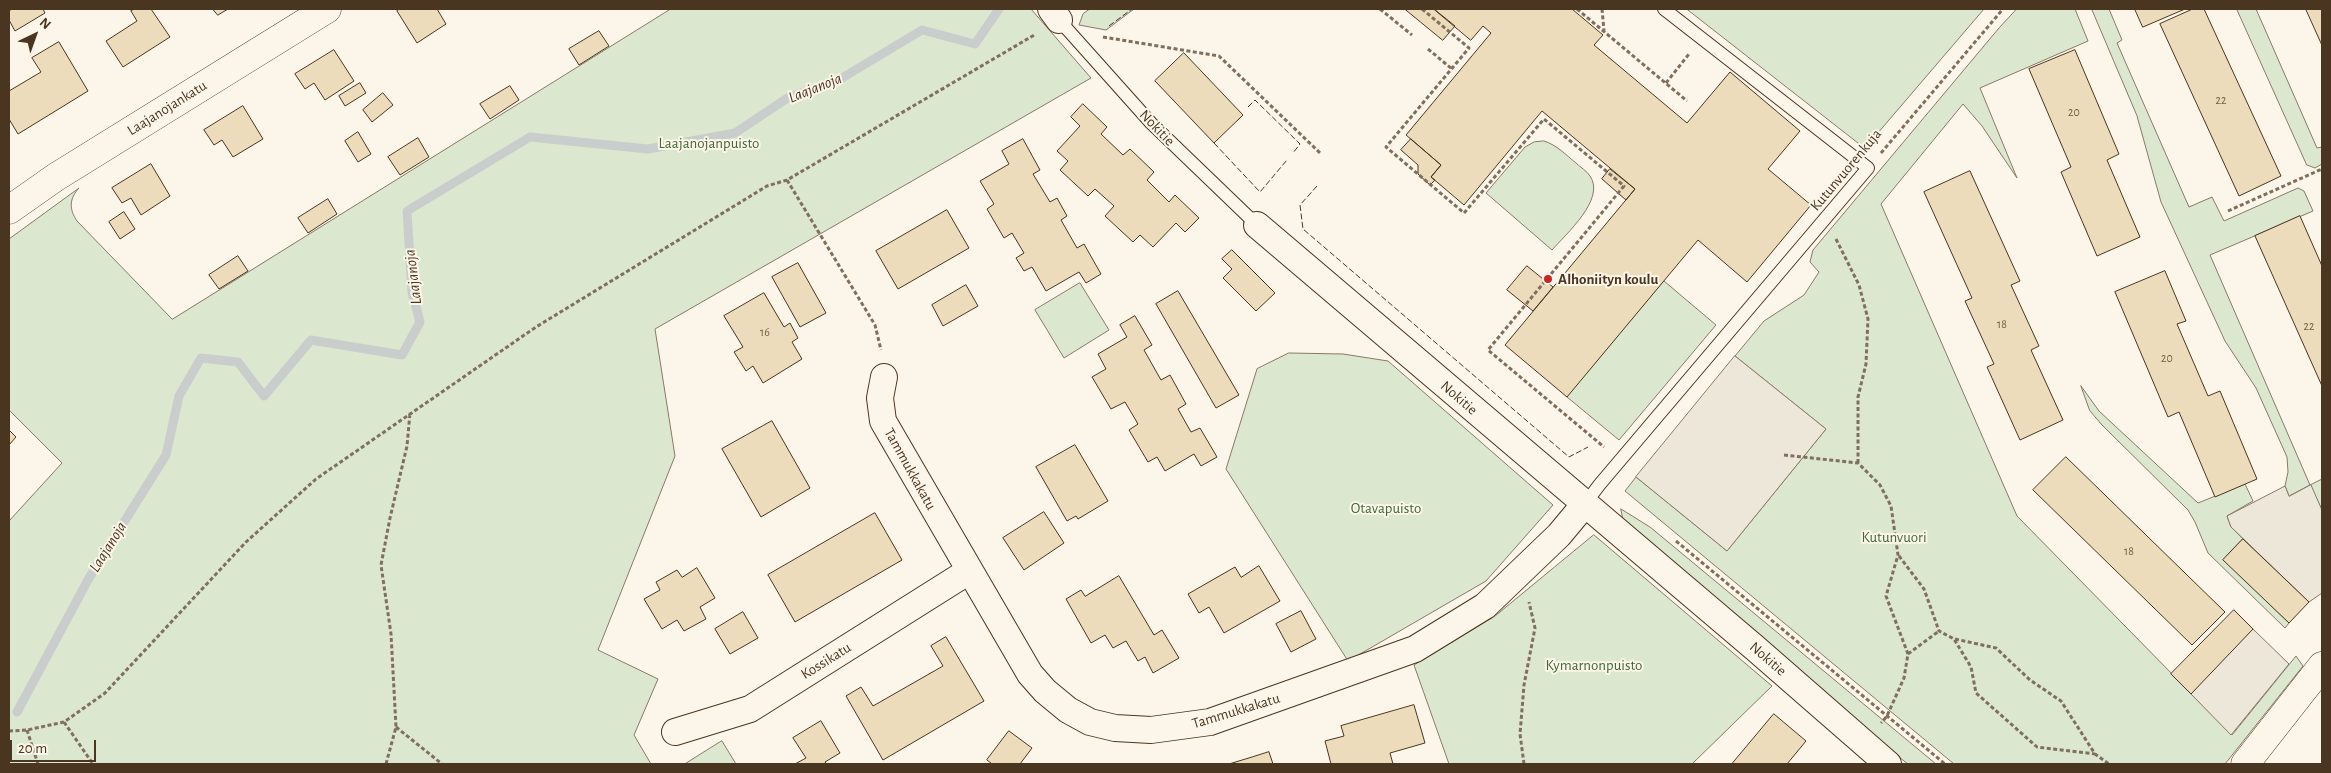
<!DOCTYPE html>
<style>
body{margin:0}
#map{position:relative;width:2331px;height:773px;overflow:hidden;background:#fbf6e9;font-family:"Alegreya Sans",sans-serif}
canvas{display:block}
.frame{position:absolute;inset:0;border:10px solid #4a3520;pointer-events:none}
.north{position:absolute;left:10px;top:10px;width:50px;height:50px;-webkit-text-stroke:4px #fbf6e9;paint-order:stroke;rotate:42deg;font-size:14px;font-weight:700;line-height:20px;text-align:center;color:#4a3520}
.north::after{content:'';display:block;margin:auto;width:18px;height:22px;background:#4a3520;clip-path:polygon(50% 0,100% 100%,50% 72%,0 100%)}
.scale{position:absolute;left:10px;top:740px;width:86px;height:22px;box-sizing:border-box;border:2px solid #4a3520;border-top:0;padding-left:6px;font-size:15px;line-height:18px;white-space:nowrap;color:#4a3520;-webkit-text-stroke:4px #fbf6e9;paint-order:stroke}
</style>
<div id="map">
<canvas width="2331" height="773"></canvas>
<div class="frame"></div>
<div class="north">N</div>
<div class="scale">20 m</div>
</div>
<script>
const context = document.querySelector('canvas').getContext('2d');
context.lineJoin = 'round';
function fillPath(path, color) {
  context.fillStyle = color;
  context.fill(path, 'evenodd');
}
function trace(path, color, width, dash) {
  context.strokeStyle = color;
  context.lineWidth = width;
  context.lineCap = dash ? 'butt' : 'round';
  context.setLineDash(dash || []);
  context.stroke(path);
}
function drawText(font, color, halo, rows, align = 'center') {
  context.font = font + ' "Alegreya Sans",sans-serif';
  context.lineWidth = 4;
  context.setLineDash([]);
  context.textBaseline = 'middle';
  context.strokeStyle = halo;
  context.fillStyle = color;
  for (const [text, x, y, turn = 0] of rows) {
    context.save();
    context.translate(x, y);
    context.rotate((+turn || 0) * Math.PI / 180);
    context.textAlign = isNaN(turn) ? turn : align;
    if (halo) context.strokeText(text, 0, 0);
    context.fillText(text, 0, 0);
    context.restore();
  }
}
const green = new Path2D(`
 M671 9H1031L1091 78 655 329 675 456 598 650 658 679 634 735 651 764H9V521L62 463 9 410V239L79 188C69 199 69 209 77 221L172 319Z
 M1090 9H1134L1106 30 1079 25 1083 14Z
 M1687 9H1984L1865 148Z
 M2017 9H2075L2088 41 1980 88 2017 178 1982 126 1963 104 1881 204 2017 516 2232 735 2296 656 2303 666 2225 764H1954L1625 491 1636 477 1727 551 1826 429 1735 356 1764 321 1804 295 1819 272 1810 262 1813 250 1999 28Z
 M2092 9H2109L2122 40 2117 43 2189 207 2212 197 2224 221 2298 188 2304 191 2313 211 2210 255 2310 485 2322 479V510L2310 485 2289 496 2285 486 2288 472 2287 457 2256 388 2225 341 2161 202 2137 116Z
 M2237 9H2256L2317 148 2322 147V164L2315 168 2307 165Z
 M1544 141C1557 145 1566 155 1576 163 1580 167 1587 171 1590 176 1606 199 1566 234 1552 250L1486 193 1525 147 1534 142Z
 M1664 281 1716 325 1619 440 1567 397Z
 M1080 283 1109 330 1064 358 1035 310Z
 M1289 353 1343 354 1388 361 1553 505 1486 581 1348 661 1226 469 1257 369Z
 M2081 386 2099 411 2198 503 2245 484 2253 501 2227 516 2231 527 2243 539 2224 560 2289 623 2285 628 2208 553 2195 522 2188 510 2102 425 2090 411Z
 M1621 509 1650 527 1936 764H1908L1904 761 1632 531 1623 519Z
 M1594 535 1772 686 1692 764H1449L1414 665 1495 616Z
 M722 741 736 764H685Z`);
fillPath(green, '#dce7d0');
trace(green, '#887966', 1);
const parking = new Path2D(`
 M1735 356 1826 429 1727 551 1636 477Z
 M2311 485 2322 510V593L2309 602 2231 527 2227 516 2285 486 2289 496Z
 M2253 629 2289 664 2231 735 2191 694Z`);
fillPath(parking, '#ede7d9');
trace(parking, '#887966', 1);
trace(new Path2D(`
 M17 712 89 578 166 455 179 396 201 358 238 362 264 396 311 340 402 355 420 322 412 292 407 211 530 137 648 149 735 133 789 97 837 81 922 30 975 44 999 9`), '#c9cecd', 9);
const building = new Path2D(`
 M13 9H43L45 13 15 31 9 20V11Z
 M135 9H151L170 37 123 67 106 41 137 21 131 11Z
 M213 9H228L218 15Z
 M400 9H437L446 24 417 43 397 11Z
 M1405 9H1434L1455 26 1443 40Z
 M1434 9H1572L1603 35 1594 45 1687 123 1730 72 1800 131 1768 169 1811 205 1747 282 1698 240 1567 397 1505 345 1635 189 1542 111 1464 205 1431 177 1441 165 1406 135 1491 33 1483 26 1471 40Z
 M2135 9H2185L2143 27Z
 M2193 9H2204L2281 176 2239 196 2160 24Z
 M2306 9H2322V45Z
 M599 31 609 46 579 65 569 49Z
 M59 42 88 91 18 134 9 119V91L41 72 32 58Z
 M334 50 354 81 325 100 314 83 305 89 295 74Z
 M2075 50 2119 154 2107 160 2140 237 2097 256 2061 172 2071 167 2029 69Z
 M1184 53 1243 115 1214 143 1155 81Z
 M360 83 366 93 345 106 339 96Z
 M510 86 519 100 490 119 480 104Z
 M383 93 393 105 372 122 363 110Z
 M1083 104 1107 127 1101 134 1123 155 1130 149 1154 172 1147 180 1169 202 1175 195 1199 218 1185 232 1176 223 1153 247 1140 235 1133 242 1105 216 1114 206 1095 189 1088 196 1060 170 1068 161 1057 151 1080 126 1071 117Z
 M243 106 263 139 233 157 222 140 214 145 204 130Z
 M358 132 371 154 358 162 345 141Z
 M418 138 429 157 400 175 388 157Z
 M1023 139 1040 170 1033 174 1050 202 1057 198 1067 216 1061 220 1077 248 1084 244 1101 274 1086 283 1079 272 1046 291 1032 267 1024 271 1016 258 1024 253 1012 233 1004 238 987 209 994 204 980 181 1009 164 1002 151Z
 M1411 139 1441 165 1431 177 1435 180 1430 185 1418 174V165L1401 150Z
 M151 164 170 196 141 215 131 198 122 203 112 188Z
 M1610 169 1635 189 1626 200 1602 179Z
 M1970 171 2020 281 2011 285 2039 346 2031 350 2063 420 2020 440 1987 367 1994 364 1965 301 1972 298 1924 192Z
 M328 199 337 214 308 233 298 218Z
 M947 210 969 248 898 289 876 251Z
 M124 212 135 229 120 239 109 222Z
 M2300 216 2322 266V386L2255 236Z
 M1232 250 1275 293 1256 311 1223 278 1232 269 1222 259Z
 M238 256 248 271 219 289 209 275Z
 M798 263 826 313 800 327 772 277Z
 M1527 266 1553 287 1533 311 1507 290Z
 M2165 271 2186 321 2177 324 2208 396 2220 391 2257 479 2215 497 2179 412 2168 417 2115 292Z
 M966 285 978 306 943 326 932 305Z
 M1178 291 1239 395 1216 408 1156 304Z
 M764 293 784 327 790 323 798 338 792 342 802 359 763 383 753 366 746 371 734 352 743 347 724 316Z
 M1135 316 1152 345 1144 350 1161 380 1170 375 1186 404 1178 409 1191 432 1200 428 1217 457 1201 466 1194 454 1165 471 1157 457 1148 462 1129 430 1138 424 1125 402 1111 409 1092 377 1106 369 1098 354 1127 337 1120 325Z
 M772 421 810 488 761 517 722 449Z
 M9 430 16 437 9 445Z
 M1075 445 1108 501 1078 519 1076 516 1067 521 1036 467Z
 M2066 457 2225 612 2192 645 2033 490Z
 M1044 512 1064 543 1024 570 1003 538Z
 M875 513 902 560 795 622 768 575Z
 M2243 539 2309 602 2289 623 2223 560Z
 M1259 566 1280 601 1224 633 1209 607 1199 613 1188 594 1235 567 1241 577Z
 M697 568 715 598 700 607 706 619 684 631 677 620 662 629 644 599 660 590 656 582 677 570 682 577Z
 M1119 576 1154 635 1162 630 1179 658 1153 673 1145 657 1138 661 1126 641 1113 648 1105 635 1091 643 1066 599 1081 590 1085 596Z
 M2234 610 2253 629 2191 694 2171 674Z
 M1301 611 1316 639 1291 652 1276 624Z
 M743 612 758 638 730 654 715 629Z
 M946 637 984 701 883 760 846 696 861 687 873 706 943 666 931 646Z
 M1414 705 1425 743 1390 753 1393 764H1331L1325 741 1344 736 1341 726Z
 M1774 714 1806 741 1787 764H1732Z
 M821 721 840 753 825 762 826 764H795L806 758 793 738Z
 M1009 731 1032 748 1020 764H992L987 760Z
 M1269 752 1273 764H1229L1252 757Z`);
fillPath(building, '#ecdcbc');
trace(building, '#4a3520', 1);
const service = new Path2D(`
 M1059 20 1151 123 1257 225
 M1584 505 1600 484 1868 168 1664 9`);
const minor = new Path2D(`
 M1051 9 1059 20
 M1257 225 1755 648 1888 764
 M884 377 880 398 883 421 1030 674 1045 691 1068 710 1090 722 1115 728 1151 730 1210 722 1415 649 1485 606 1559 535 1584 505
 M675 732 750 709 969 571`);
const tertiary = new Path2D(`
 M9 210 56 177 327 9
 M2245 764 2322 666`);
trace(service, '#4a3520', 14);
trace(minor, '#4a3520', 28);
trace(tertiary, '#4a3520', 29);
trace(new Path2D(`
 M1380 9 1412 35
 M1422 9 1469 48 1386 147 1464 213 1544 119 1624 186 1488 350 1604 447
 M1577 9 1687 101
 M1602 9 1604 31
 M1103 37 1219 56 1320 153
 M1428 49 1452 69
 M1666 83 1689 54
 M1881 153 2003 9
 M787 180 875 325 881 350
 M2228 211 2322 169
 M1836 239 1859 285 1868 319 1866 364 1858 397V463
 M1784 455 1858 463 1880 485 1891 506 1898 555 1886 596 1908 654 1904 678 1887 716 1881 723
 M1676 541 1945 764
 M1899 556 1924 589 1939 631 1954 639 1971 667 1976 693 2037 747 2095 754
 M1955 639 1996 648 2030 680 2061 701 2095 754 2109 764
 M1908 654 1939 631
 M64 722 93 764
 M396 727 442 764
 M27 730 38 764
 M9 731 27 730 64 722 105 693 246 542 316 479 536 327 767 186 787 180 1036 34
 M386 764 396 727 391 634 381 565 390 518 407 446 410 413
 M1524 764 1520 734 1524 685 1535 628 1529 602`), '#7f6f5c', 3, [4, 2.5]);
trace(service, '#fbf6e9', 12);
trace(minor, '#fbf6e9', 26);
trace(tertiary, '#fbf6e9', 28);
trace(new Path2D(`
 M1109 26 1132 9
 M1248 107 1255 100 1300 144 1293 153
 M1214 143 1260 192 1287 160
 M1317 186 1300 205 1303 229 1569 457 1588 447`), '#4a3520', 1, [6, 2.5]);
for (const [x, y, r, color] of [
 [1548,279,5,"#c62828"]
]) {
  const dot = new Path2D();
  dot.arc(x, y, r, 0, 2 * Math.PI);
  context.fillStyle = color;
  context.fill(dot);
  trace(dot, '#fbf6e9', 2);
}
drawText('12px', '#725f47', null, [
 ["22",2221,100],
 ["20",2074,112],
 ["18",2002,324],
 ["22",2309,326],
 ["16",765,332],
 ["20",2167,358],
 ["18",2129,551]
]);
drawText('15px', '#4a3520', '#fbf6e9', [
 ["Laajanojankatu",167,108,-32],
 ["Nokitie",1157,128,46],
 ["Kutunvuorenkuja",1846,170,-50],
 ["Nokitie",1459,398,41],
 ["Tammukkakatu",910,469,61],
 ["Nokitie",1768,659,41],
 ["Kossikatu",826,661,-32],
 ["Tammukkakatu",1236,711,-17]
]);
drawText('15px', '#436837', '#fbf6e9', [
 ["Laajanojanpuisto",709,143],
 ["Otavapuisto",1386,508],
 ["Kutunvuori",1894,537],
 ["Kymarnonpuisto",1594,665]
]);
drawText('bold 15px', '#4a3520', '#fbf6e9', [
 ["Alhoniityn koulu",1558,279]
], 'left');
drawText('italic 16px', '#4a3520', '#fbf6e9', [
 ["Laajanoja",815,88,-22],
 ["Laajanoja",413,277,-97],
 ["Laajanoja",108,547,-58]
]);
</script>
